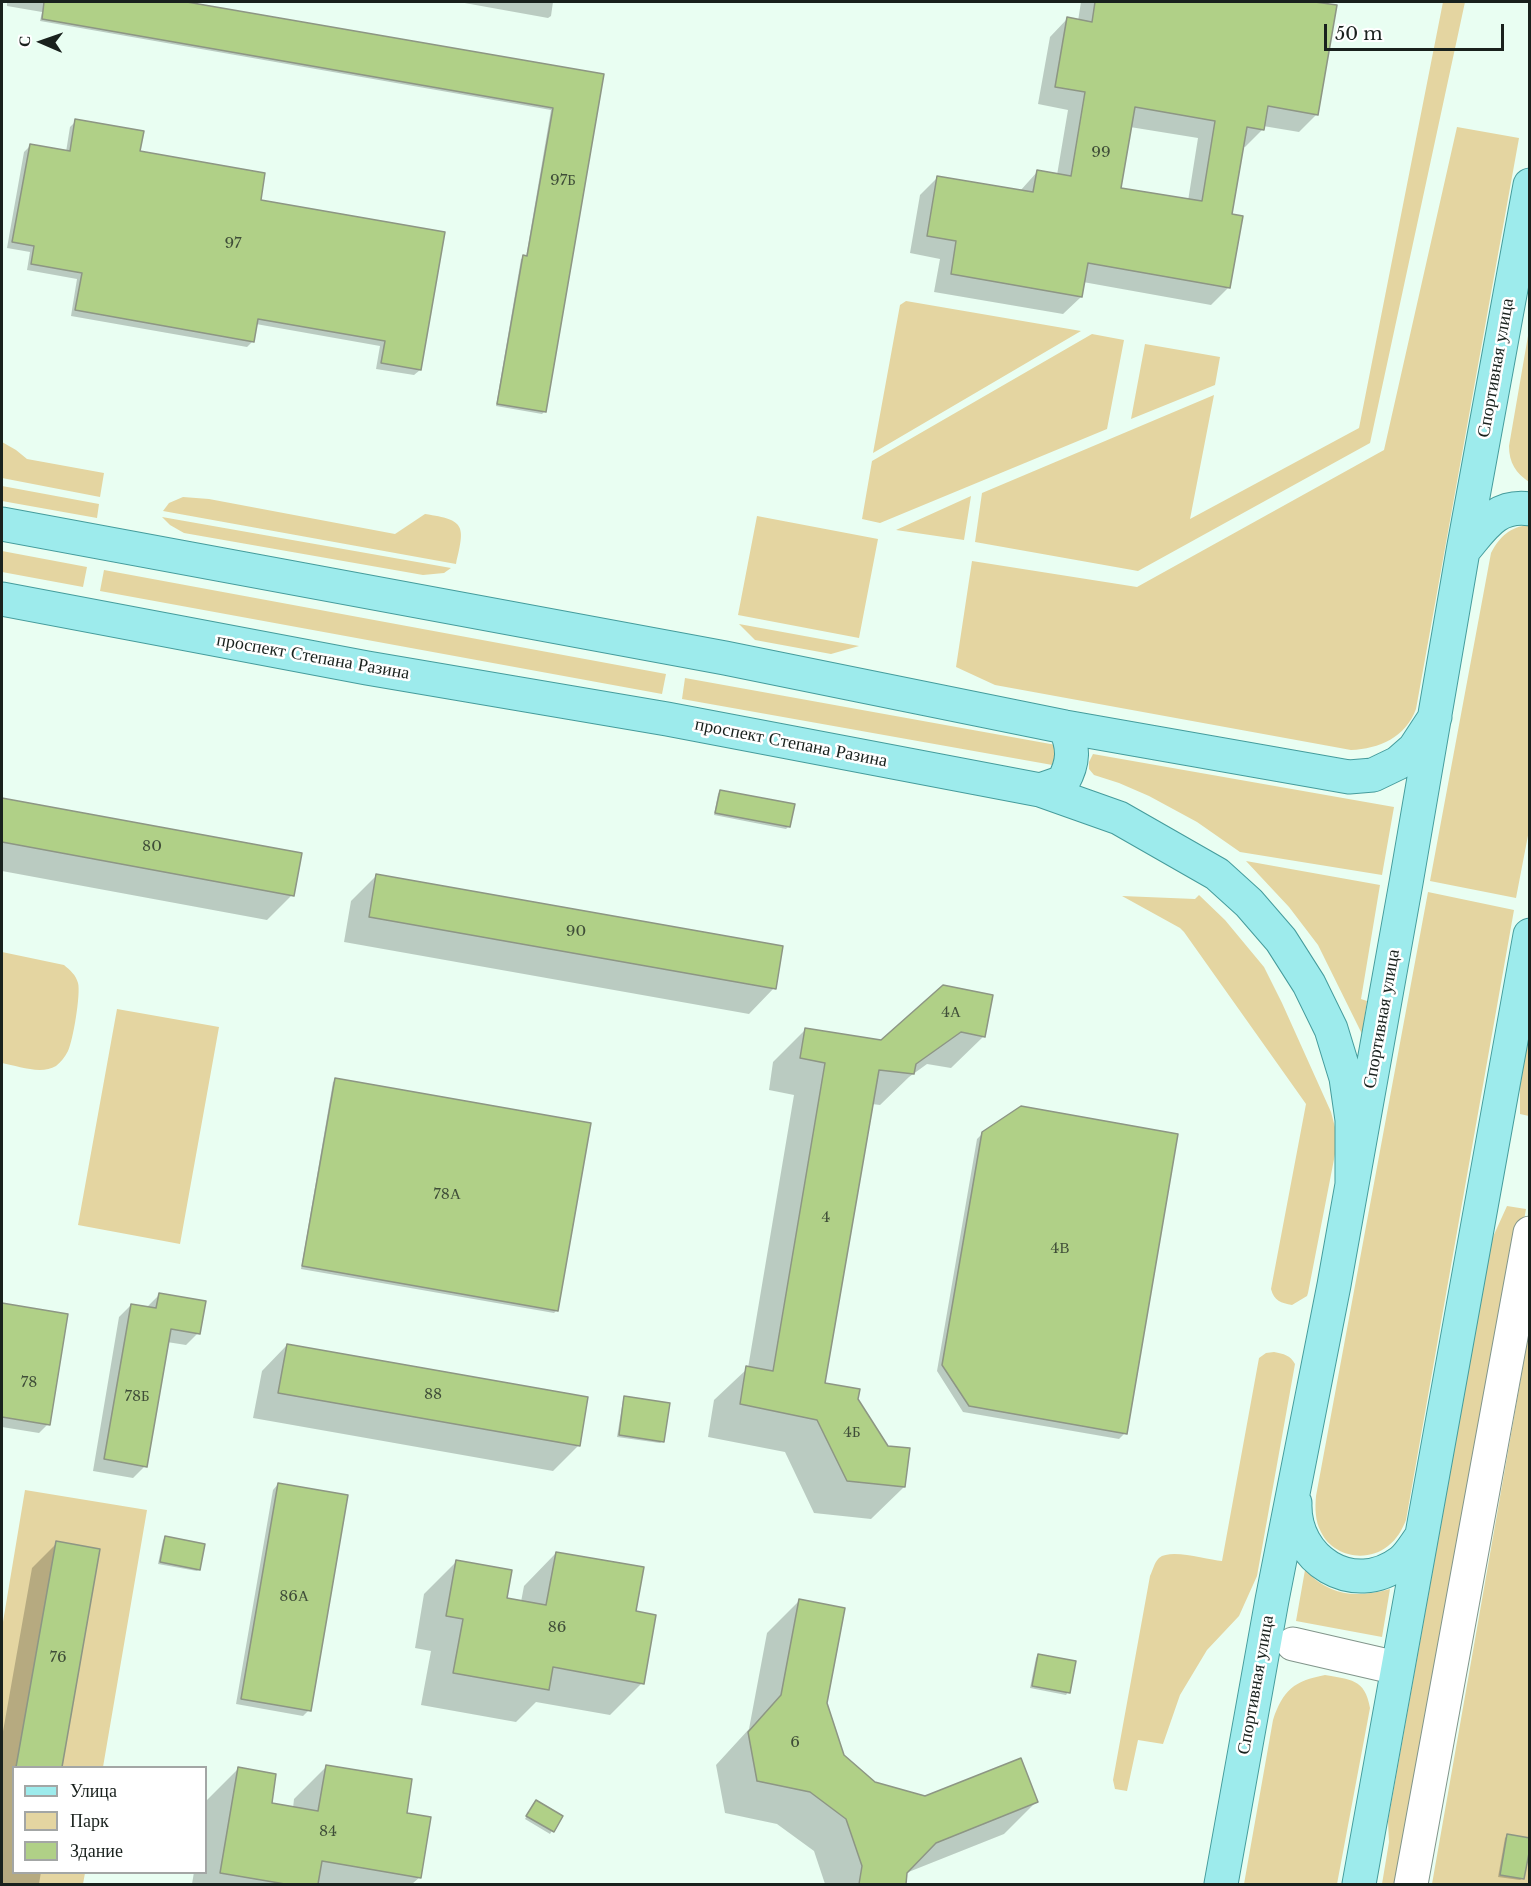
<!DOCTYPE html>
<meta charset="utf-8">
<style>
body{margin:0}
#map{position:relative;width:1531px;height:1886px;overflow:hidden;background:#e9fef2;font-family:"Libre Baskerville",serif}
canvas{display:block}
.frame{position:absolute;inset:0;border:3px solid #19211d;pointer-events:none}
.legend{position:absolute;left:12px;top:1766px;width:195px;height:108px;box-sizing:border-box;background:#fff;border:2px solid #a3a6a5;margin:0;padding:8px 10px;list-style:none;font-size:18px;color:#19211d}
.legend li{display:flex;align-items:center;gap:12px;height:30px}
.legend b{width:30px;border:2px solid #a3a6a5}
.north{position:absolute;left:12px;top:12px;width:60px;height:60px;-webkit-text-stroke:4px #fff;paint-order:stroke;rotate:272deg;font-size:16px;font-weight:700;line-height:24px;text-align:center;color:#19211d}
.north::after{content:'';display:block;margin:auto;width:21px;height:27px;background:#19211d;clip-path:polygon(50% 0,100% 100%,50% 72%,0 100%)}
.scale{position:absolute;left:1324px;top:24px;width:180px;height:27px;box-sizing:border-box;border:3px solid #19211d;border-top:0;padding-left:8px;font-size:18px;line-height:21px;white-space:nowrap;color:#19211d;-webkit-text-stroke:4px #fff;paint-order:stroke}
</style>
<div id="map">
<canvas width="1531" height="1886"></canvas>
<div class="frame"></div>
<ul class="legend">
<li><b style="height:8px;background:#9debec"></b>Улица</li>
<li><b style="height:16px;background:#e4d5a1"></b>Парк</li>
<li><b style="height:16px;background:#b0d087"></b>Здание</li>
</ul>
<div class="north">С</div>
<div class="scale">50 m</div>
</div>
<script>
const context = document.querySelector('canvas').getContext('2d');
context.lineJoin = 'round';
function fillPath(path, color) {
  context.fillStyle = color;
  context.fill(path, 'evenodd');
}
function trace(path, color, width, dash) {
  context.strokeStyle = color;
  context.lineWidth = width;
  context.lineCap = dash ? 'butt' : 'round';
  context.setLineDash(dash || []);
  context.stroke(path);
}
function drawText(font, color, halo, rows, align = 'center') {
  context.font = font + ' "Libre Baskerville",serif';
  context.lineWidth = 5;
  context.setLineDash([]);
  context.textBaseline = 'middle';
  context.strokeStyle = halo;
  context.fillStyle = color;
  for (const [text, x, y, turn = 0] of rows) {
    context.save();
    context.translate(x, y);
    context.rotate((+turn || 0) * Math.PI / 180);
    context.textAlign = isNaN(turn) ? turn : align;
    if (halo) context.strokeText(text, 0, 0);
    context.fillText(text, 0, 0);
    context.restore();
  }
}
fillPath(new Path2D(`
 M1443 2H1465L1370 443 1138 571 975 542 982 493 1214 395 1190 519 1359 428Z
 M1457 127 1519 138 1416 709C1406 737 1379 749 1351 750L995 685 956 667 972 561 1137 587 1384 450Z
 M906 301 1081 331 873 453 900 305Z
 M1529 330V482C1516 473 1509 463 1509 446Z
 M1092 334 1124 340 1107 429 880 523 862 519 872 461Z
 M1145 344 1220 357 1215 385 1131 419Z
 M2 442 16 450 27 459 104 473 100 497 2 478Z
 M2 486 99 504 97 518 2 501Z
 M971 496 964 540 896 530Z
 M183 497 209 499 395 534 425 514C466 520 465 526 456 564L163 511 169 503Z
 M757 516 878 539 859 638 738 615Z
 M162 517 451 568 444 573 423 575 184 533 170 525Z
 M1529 525 1530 825 1516 898 1430 881 1491 553C1500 536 1510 527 1529 525Z
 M2 551 87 567 83 587 2 572Z
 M104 570 666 674 662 694 100 591Z
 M739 624 859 646 831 654 755 640Z
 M685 678 1056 745 1058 766 682 699Z
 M1093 754 1394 807 1382 875 1240 852 1197 822 1149 796 1119 783 1094 775 1089 769V762Z
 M1246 861 1380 885 1361 999 1367 1001 1362 1034 1318 945 1289 907Z
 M1428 892 1514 910 1406 1520C1402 1530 1397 1539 1388 1546 1367 1563 1333 1557 1321 1532 1315 1521 1315 1508 1316 1496Z
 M1199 895 1225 920 1264 967 1282 1003 1331 1112 1336 1131V1149L1308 1293 1307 1296 1292 1305C1281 1303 1274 1301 1271 1289L1306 1104 1184 932 1180 928 1122 896 1195 899Z
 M2 952 64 965C70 970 76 975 78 983 81 993 73 1041 68 1051 65 1057 61 1062 56 1066 41 1075 18 1066 2 1063Z
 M117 1009 219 1027 180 1244 78 1225Z
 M1529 1031V1116L1520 1114V1080Z
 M1507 1206 1526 1209 1406 1884H1382L1389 1842 1388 1821 1492 1239Z
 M1529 1332V1884H1432Z
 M1274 1352C1284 1354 1290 1355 1295 1364L1257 1576 1239 1616 1207 1650 1180 1695 1163 1744 1138 1740 1127 1791 1115 1789 1113 1780 1150 1576C1153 1570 1154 1563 1159 1558 1171 1548 1207 1560 1222 1561L1259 1358 1266 1353Z
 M25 1490 147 1510 103 1767 14 1768V1872L85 1873 83 1884H2V1628Z
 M1305 1570C1331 1597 1356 1598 1390 1589L1382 1637 1296 1621Z
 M1325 1675C1350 1680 1365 1678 1370 1708L1337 1884H1244L1273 1720C1283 1690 1294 1681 1325 1675Z`), '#e4d5a1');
fillPath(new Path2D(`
 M7 2H178L603 75 544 412 542 414 496 406 521 259 526 257 551 110 40 21 42 12 7 6Z
 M459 2H553L551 16 548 18Z
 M1081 2H1306L1336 7 1317 114 1299 132 1263 126V129L1245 147 1242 146 1231 215 1229 287 1211 305 1083 282 1081 297 1063 314 934 292 940 259 910 253 920 195 938 177 1020 191 1038 171 1057 175 1068 110 1038 104 1050 37 1067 19 1078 21ZM1130 127 1198 138 1188 201 1120 189Z
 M76 121 139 152 259 201 420 370 414 375 376 369 380 346 256 324 253 341 247 347 71 316 77 279 27 270 30 252 7 248 24 152 30 146 66 152 70 127Z
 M720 791 789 826 786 829 714 815 718 794Z
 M2 799 300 854 292 895 267 920 2 871Z
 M377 875 774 988 749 1014 344 942 351 901Z
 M944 987 984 1036 951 1068 927 1064 909 1077 880 1105 872 1104 823 1384 856 1400 904 1487 871 1519 814 1513 785 1452 708 1437 714 1400 748 1368 794 1095 769 1090 773 1062 806 1029 882 1042Z
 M336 1080 557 1310 554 1313 301 1269 333 1082Z
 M983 1133 1125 1433 1119 1439 963 1412 937 1371 977 1139Z
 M159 1295 198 1333 186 1345 167 1342 145 1466 133 1478 93 1471 119 1317 131 1305 147 1307Z
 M2 1305 67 1315 48 1424 39 1433 2 1427Z
 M287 1345 587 1399 578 1446 553 1471 253 1418 262 1371Z
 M625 1398 663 1441 660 1443 617 1437 623 1400Z
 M278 1484 309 1710 303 1716 236 1704 273 1490Z
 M165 1538 199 1569 197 1571 158 1564 163 1540Z
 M57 1543 99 1550 60 1768H14V1872H41L39 1884H2V1737L32 1568Z
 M556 1553 634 1612 642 1683 610 1715 536 1702 516 1722 421 1705 431 1651 415 1648 424 1594 456 1562 505 1599 521 1602 524 1586Z
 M799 1601 825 1703 843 1756 874 1783 925 1797 1036 1802 1004 1834 906 1873 904 1884H825L814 1851 777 1824 725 1813 716 1765 749 1729 767 1633Z
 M1038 1655 1068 1692 1066 1695 1030 1688 1036 1658Z
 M327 1766 405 1814 420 1877 412 1884H192L194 1872H206V1801L238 1769 270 1804 293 1808 294 1799Z
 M534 1804 561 1816 550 1834 525 1819Z
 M1508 1835 1523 1878 1520 1880 1498 1877 1505 1838Z`), '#0003');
const building = new Path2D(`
 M44 2H187L604 74 546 412 497 404 523 255 527 256 553 108 42 19Z
 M1095 2H1315L1337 5 1318 115 1268 106 1264 130 1247 127 1232 214 1243 216 1230 288 1088 263 1082 297 951 274 956 241 927 236 937 176 1033 192 1037 170 1071 176 1085 92 1055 87 1067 17 1092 22ZM1135 107 1215 121 1202 201 1121 188Z
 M75 119 144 131 140 151 265 173 261 200 445 232 421 370 381 363 385 341 258 319 254 342 75 310 82 273 31 264 34 246 12 242 30 144 70 151Z
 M720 790 795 804 790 827 715 813Z
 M2 798 302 853 294 896 2 842Z
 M376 874 783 946 776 989 369 917Z
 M943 985 993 995 985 1037 961 1032 916 1064 914 1074 879 1070 825 1383 860 1389 858 1399 888 1446 910 1448 905 1487 847 1481 817 1420 740 1404 746 1366 773 1371 825 1063 800 1058 805 1028 881 1040Z
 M335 1078 591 1123 558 1311 302 1266Z
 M1021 1106 1178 1134 1127 1434 969 1406 942 1365 982 1132Z
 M159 1293 206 1301 200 1334 171 1329 147 1467 104 1459 131 1304 156 1308Z
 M2 1303 68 1314 50 1425 2 1417Z
 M287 1344 588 1397 580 1446 278 1393Z
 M624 1396 670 1403 664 1442 619 1435Z
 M278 1483 348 1495 311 1711 241 1699Z
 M165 1536 205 1544 200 1570 160 1562Z
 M56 1541 100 1549 62 1767H16Z
 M556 1552 644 1567 636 1611 656 1615 644 1684 553 1667 549 1690 453 1673 463 1619 446 1616 456 1560 512 1570 507 1598 546 1605Z
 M799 1599 845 1608 827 1703 844 1755 875 1782 925 1796 1021 1758 1038 1802 936 1843 907 1873 906 1884H859L862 1866 846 1819 810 1792 757 1781 748 1732 781 1695Z
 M1038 1654 1076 1661 1070 1693 1032 1686Z
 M326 1765 412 1779 407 1813 431 1817 421 1878 322 1861 318 1884H285L220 1873 238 1767 276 1774 272 1803 318 1811Z
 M536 1800 563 1816 554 1832 526 1816Z
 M1507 1834 1530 1838V1848L1524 1879 1500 1875Z`);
fillPath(building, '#b0d087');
trace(building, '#8d9684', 1.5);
const minor = new Path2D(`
 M1293 1644 1397 1668
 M1411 1884 1530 1233`);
const major = new Path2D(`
 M2 524 725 658 1065 727 1349 777 1373 775 1398 763 1414 749 1435 717
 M1463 551 1530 185
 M2 599 367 668 667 719 1040 790 1119 818 1217 874 1249 903 1281 940 1309 984 1331 1029 1346 1078 1352 1120V1185
 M1040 790 1063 782C1074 762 1074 748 1065 727
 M1295 1503C1293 1560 1353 1598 1401 1562 1409 1556 1415 1545 1421 1537
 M1221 1884 1272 1600 1334 1285 1406 883 1463 551C1483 528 1495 504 1530 509
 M1359 1884 1530 935`);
trace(minor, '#82958b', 35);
trace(major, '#459c9c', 35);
trace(minor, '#fff', 33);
trace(major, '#9debec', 33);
drawText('15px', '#3f4d38', null, [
 ["99",1101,153],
 ["97Б",563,181],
 ["97",233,244],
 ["80",152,847],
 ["90",576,932],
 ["4А",951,1013],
 ["78А",447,1195],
 ["4",826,1218],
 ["4В",1060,1249],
 ["78",29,1383],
 ["88",433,1395],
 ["78Б",137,1397],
 ["4Б",852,1433],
 ["86А",294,1597],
 ["86",557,1628],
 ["76",58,1658],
 ["6",795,1743],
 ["84",328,1832]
]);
drawText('18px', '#19211d', '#fff', [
 ["Спортивная улица",1496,368,-80],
 ["проспект Степана Разина",313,657,10],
 ["проспект Степана Разина",791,743,11],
 ["Спортивная улица",1382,1019,-80],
 ["Спортивная улица",1256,1685,-80]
]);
</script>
